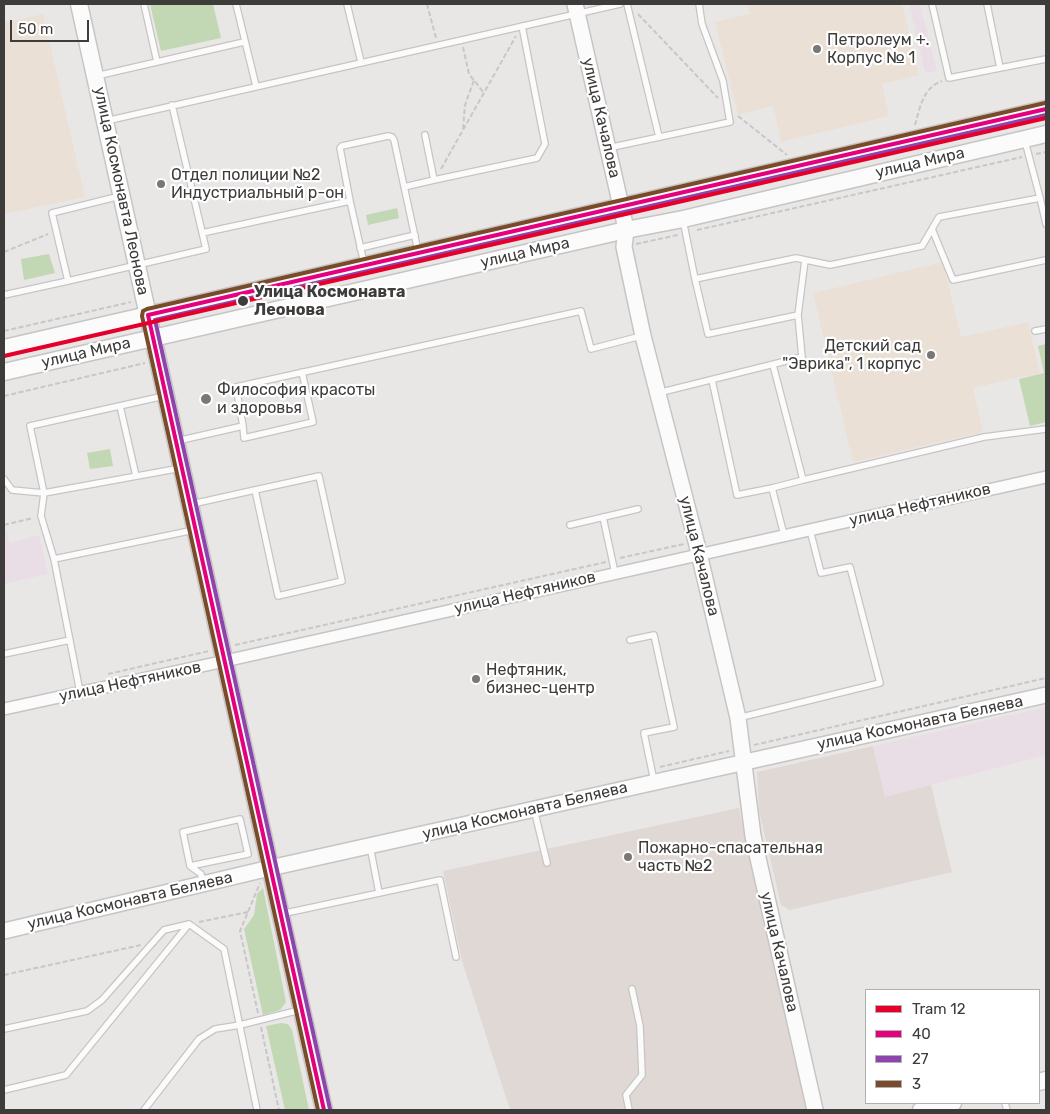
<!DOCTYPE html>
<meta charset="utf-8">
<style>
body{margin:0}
#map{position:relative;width:1050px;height:1114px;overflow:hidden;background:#e9e7e5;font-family:Rubik,sans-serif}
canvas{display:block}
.frame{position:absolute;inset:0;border:5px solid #3e3c3b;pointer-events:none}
.legend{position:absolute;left:865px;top:989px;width:175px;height:115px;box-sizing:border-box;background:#fff;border:1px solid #b2b1b1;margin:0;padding:6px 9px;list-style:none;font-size:15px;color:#3e3c3b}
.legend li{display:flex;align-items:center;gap:10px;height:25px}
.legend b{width:25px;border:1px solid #b2b1b1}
.scale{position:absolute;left:10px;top:20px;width:79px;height:22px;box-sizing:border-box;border:2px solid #3e3c3b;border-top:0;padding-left:6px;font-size:15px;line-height:18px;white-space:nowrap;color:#3e3c3b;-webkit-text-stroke:4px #fff;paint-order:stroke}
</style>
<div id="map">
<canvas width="1050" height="1114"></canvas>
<div class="frame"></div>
<ul class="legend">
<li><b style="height:6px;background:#e4002b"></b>Tram 12</li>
<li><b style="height:6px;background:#e5007d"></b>40</li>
<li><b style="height:6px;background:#8e44ad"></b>27</li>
<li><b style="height:6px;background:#7a4b2a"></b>3</li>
</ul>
<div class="scale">50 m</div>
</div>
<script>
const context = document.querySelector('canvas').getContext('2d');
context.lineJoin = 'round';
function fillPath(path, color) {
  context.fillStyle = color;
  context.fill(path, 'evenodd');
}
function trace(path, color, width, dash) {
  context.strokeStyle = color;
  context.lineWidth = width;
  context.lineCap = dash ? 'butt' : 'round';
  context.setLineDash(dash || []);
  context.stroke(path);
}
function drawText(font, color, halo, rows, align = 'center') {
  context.font = font + ' Rubik,sans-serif';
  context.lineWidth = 4.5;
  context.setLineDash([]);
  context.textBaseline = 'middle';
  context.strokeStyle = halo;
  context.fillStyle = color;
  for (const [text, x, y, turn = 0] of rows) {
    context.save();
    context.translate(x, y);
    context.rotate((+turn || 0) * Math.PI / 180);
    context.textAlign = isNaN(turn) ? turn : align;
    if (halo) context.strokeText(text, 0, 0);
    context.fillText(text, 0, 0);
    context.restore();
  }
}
fillPath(new Path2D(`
 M873 746 885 796 931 785 952 872 790 910 781 905 759 811 757 772Z
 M739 808 807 1110H510L462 961 443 871Z`), '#e0d8d4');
fillPath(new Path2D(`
 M909 4H920L937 71 925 73Z
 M5 528 10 543 39 535 48 574 4 584V529Z
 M1046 707V755L885 797 873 746Z`), '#eadee6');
fillPath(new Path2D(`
 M748 4H902L919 75 882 84 889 116 781 142 773 106 738 115 715 22 750 14Z
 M43 14 85 197 4 214V23Z
 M943 262 961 337 1028 322 1040 373 973 388 983 432 853 462 813 293Z`), '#eae0d5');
fillPath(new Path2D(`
 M150 4H213L221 38 161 51Z
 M397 208 399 218 368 225 366 215Z
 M49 254 55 273 24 280 21 259Z
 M1046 344V422L1030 426 1019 379 1044 373 1038 346Z
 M110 449 113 466 90 469 87 453Z
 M263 888 286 1002 280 1010 263 1015 244 929 254 915 257 894Z
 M281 1023 288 1024 292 1030 309 1110H285L266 1026Z`), '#c2d7b4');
const service = new Path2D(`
 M144 4 157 62
 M236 4 256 86
 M347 4 361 62
 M627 4 659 137
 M932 4 949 78 1000 68
 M987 4 1000 68 1046 59
 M96 76 244 42
 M106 121 620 4
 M425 135 434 180 537 158 545 144 522 26
 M608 148 730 122 723 81 702 24 699 4
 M404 187 434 180
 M1040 198 1046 224
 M350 201 340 148 342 146 388 136 392 137 394 140 418 251
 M683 220 695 279 796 258 830 265 922 246 939 217 1040 198 1025 141
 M932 229 953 280 1046 260
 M202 233 350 201 364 263
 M360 248 415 235
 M695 279 708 334 798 315 805 260
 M68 281 206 249 172 105
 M4 295 68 281 52 213 120 196
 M1035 331 1046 329
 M773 365 803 480 772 488 784 535
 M712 380 737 495 772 488
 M658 393 802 357 798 315
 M120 406 136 476
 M243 426 244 438 313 422 302 372
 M177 441 243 426 236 387 581 311 591 349 641 336
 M4 479 12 490 44 493 181 468
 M803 480 984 437 1046 429
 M192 504 255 490 278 596 342 581 319 476 255 490
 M603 517 615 573
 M570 525 638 509
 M54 559 194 530
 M630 640 654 635 674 727 644 733 654 781
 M4 654 70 640
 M80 692 54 559 41 516 44 493 30 426 164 396
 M738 718 880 683 850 567 821 573 810 530
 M534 809 547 863
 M370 846 379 893
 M190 866 248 854 240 819 183 832 190 866 201 874 203 882
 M281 914 440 880 456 957
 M4 1029 87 1011 102 1000 164 930 189 924 224 949 257 1110
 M4 1090 66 1075 189 924
 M1005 1103 1007 1110
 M144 1110 199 1039 215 1029 240 1025 300 1010
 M629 1110 626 1095 642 1075 640 1026 632 989`);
const minor = new Path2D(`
 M4 709 225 661 1046 477`);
const tertiary = new Path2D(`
 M575 4 623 215 626 230 624 247 643 336 696 541 738 718 753 836 815 1110
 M4 931 270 868 1046 695`);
const secondary = new Path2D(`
 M79 4 324 1110
 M4 348 1046 109
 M4 372 626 230 683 219 1046 134
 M1039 1082 1046 1080
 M921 1110 953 1103`);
trace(service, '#c7c5c4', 8);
trace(minor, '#c7c5c4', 14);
trace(tertiary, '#c7c5c4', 18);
trace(secondary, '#c7c5c4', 19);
trace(new Path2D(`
 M427 4 436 38
 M638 14 718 98
 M463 47 469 74 484 93
 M738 116 787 155
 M915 125C920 107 923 88 942 81
 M463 129 465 105 474 80
 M1036 154 1046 152
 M441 169 516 36
 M697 230 1022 157
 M636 244 678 235
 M4 252 48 234
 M4 331 131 302
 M4 396 145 363
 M4 525 33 518
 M620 558 684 544
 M235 645 606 562
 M108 674 209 651
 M754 745 1046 678
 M660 767 729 751
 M199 922 248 912
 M4 975 141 945
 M258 1013 240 931 260 883
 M261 1027 279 1110`), '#c8c7c7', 2, [5, 2.5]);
trace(service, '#fcfbfb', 5.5);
trace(minor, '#fcfbfb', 11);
trace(tertiary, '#fcfbfb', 15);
trace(secondary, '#fcfbfb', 16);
trace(new Path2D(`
 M148 315 1046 109
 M148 315 324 1110`), '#e5007d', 4);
trace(new Path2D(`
 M330 1109 155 320 1046 115`), '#8e44ad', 4);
trace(new Path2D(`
 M318 1110 142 316 143 311 147 309 1045 103`), '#7a4b2a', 4);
trace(new Path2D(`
 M4 356 1046 118`), '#e4002b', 4);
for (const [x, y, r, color] of [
 [817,49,5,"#7a7876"],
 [161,184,5,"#7a7876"],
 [243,301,6,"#3e3c3b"],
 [931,355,5,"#7a7876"],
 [206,399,6,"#7a7876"],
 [476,679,5,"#7a7876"],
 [628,857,5,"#7a7876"]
]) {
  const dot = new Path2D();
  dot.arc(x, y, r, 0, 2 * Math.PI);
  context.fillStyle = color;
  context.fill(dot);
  trace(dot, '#fff', 2);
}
drawText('16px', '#3e3c3b', '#fff', [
 ["Петролеум +.",827,40],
 ["Корпус № 1",827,58],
 ["Отдел полиции №2",171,175],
 ["Индустриальный р-он",171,193],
 ["Детский сад",921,346,"right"],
 ["\"Эврика\", 1 корпус",921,364,"right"],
 ["Философия красоты",217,390],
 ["и здоровья",217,408],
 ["Нефтяник,",486,670],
 ["бизнес-центр",486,688],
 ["Пожарно-спасательная",638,848],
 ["часть №2",638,866]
], 'left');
drawText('16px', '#3e3c3b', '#fff', [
 ["улица Качалова",601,118,77],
 ["улица Мира",920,163,-13],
 ["улица Космонавта Леонова",121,191,78],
 ["улица Мира",525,253,-13],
 ["улица Мира",86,353,-13],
 ["улица Нефтяников",920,505,-13],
 ["улица Качалова",699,556,76],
 ["улица Нефтяников",525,593,-13],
 ["улица Нефтяников",130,682,-12],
 ["улица Космонавта Беляева",920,723,-12],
 ["улица Космонавта Беляева",525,811,-13],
 ["улица Космонавта Беляева",130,901,-13],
 ["улица Качалова",779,952,77]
]);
drawText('bold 16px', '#3e3c3b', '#fff', [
 ["Улица Космонавта",254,292],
 ["Леонова",254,310]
], 'left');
</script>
